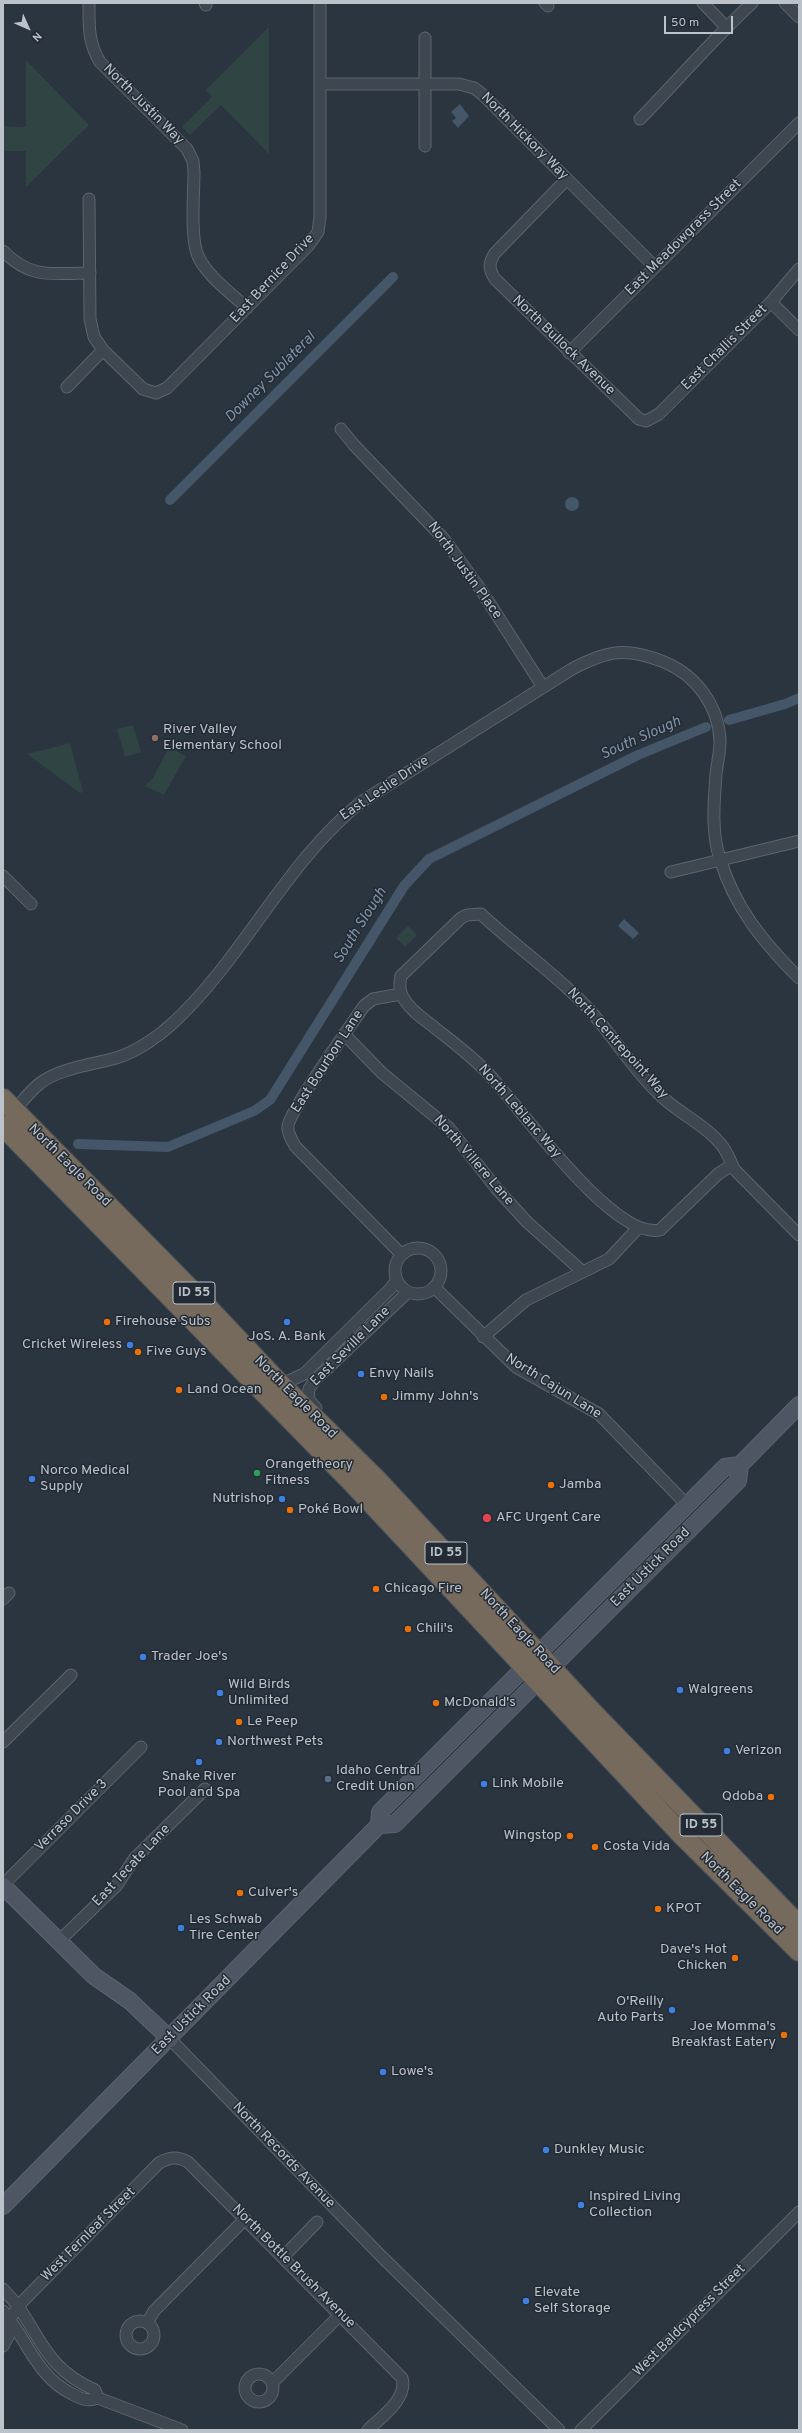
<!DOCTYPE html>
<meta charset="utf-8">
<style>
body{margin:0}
#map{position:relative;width:802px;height:2433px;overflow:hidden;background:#2a3540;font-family:Overpass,sans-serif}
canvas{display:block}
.frame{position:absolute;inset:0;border:4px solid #bbc2ca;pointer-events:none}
.north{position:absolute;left:8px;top:8px;width:40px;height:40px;-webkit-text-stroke:3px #232b35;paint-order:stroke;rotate:135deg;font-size:11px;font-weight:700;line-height:16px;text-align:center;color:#bbc2ca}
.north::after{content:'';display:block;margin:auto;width:14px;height:18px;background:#bbc2ca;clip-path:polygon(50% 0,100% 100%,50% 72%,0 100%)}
.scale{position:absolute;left:664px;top:16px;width:69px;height:18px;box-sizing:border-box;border:2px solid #bbc2ca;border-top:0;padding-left:5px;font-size:12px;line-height:14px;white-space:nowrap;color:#bbc2ca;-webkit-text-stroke:3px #232b35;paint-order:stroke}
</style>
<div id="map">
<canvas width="802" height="2433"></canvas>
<div class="frame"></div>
<div class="north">N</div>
<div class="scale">50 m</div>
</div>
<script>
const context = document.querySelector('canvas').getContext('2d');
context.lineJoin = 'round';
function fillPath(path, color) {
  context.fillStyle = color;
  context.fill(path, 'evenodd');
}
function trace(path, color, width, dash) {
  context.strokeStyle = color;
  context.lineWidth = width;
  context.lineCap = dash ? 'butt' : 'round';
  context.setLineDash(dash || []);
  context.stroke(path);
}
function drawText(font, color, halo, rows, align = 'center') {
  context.font = font + ' Overpass,sans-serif';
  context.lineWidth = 3;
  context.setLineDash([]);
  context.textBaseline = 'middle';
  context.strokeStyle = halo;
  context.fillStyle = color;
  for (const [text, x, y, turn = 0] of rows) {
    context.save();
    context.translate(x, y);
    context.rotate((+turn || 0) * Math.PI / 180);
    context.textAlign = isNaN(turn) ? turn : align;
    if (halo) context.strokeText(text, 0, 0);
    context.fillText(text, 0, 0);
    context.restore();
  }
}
fillPath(new Path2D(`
 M269 27V154L221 105 190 135 182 127 212 97 206 90Z
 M26 60 89 125 26 187V151H3V126L26 127Z
 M133 725 141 752 125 757 117 729Z
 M70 743 83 792 80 793 27 754Z
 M169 747 186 756 164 795 145 786 153 778Z
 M408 926 417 935 405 947 396 938Z`), '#2f4443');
fillPath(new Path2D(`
 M460 104 469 116 458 128 452 121 456 118 451 112Z
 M565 504a7 7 0 1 1 14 0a7 7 0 1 1-14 0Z
 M624 919 639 933 633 939 618 926Z`), '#445668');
trace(new Path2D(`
 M170 500 393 277
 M729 720 785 704 799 698
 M78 1144 168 1147 254 1111 270 1100 404 886 429 859 638 755 706 727`), '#445668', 10);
const street = new Path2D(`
 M89 3C89 25 88 43 100 62L187 149 193 161 194 172C194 193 190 238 198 256 207 276 231 293 247 308
 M205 3 206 5
 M545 3 548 6
 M703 3 726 27
 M785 3 799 17
 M425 38V146
 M320 84H459L474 88 482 94 655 267
 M640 119C678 80 713 39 752 3
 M567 179 495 253C489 262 488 269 495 279L639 419 646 421 659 414 771 302 799 269
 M89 199 90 319 94 337 103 350 143 389 156 393 167 388 308 246 318 232 320 217V3
 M3 251C32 280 52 273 90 273
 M771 302 799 330
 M569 353 799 123
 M67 387 103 350
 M341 429 354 445 444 539 481 590 543 687
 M671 872 799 841
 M3 876 31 904
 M401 994 373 999 364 1006C351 1025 290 1110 288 1126 287 1133 292 1140 295 1146L401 1254
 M344 1034 382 1073 449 1128 496 1188 527 1222 583 1272
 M14 1111C22 1102 30 1091 39 1084 59 1068 92 1065 116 1058 136 1052 158 1037 173 1023 244 957 285 863 361 802L572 669C608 650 626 647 664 662 696 675 719 706 720 741 720 753 717 764 716 775 714 802 711 832 720 859 735 908 763 942 799 978
 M732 1165 718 1174 660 1230C614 1240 524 1113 494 1080 477 1060 455 1044 435 1028 424 1019 411 1011 404 999 399 992 399 985 401 976L461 918 467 915 481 914C514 945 552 971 584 1004 611 1032 630 1066 658 1093 677 1113 707 1125 723 1147 728 1154 731 1162 734 1169L799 1235
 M395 1271a23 23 0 1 1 46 0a23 23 0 1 1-46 0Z
 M434 1287 516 1367 599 1414 687 1505
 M483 1337 526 1300 609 1259 639 1227
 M277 1381H289L304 1374 390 1289 397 1280
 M316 1408 308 1399 309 1389 315 1380 408 1292
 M3 1599 9 1593
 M3 1742 71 1675
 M3 1885 141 1747
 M58 1942 117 1885 134 1859 205 1789
 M170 2039 382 2257 559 2430
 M283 2257 317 2222
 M3 2289C40 2326 38 2365 95 2390L98 2398C87 2402 82 2399 72 2394 36 2376 27 2339 3 2311
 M126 2335a14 14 0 1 1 28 0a14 14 0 1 1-28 0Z
 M147 2323 154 2311 245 2219
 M3 2324 9 2335 3 2346
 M5 2325 23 2301 159 2163C170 2157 177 2156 188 2162L402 2378C408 2399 381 2417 368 2430
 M245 2388a14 14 0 1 1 28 0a14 14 0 1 1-28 0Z
 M272 2383 340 2315
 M98 2398 182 2430
 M581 2430 799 2212`);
const secondary = new Path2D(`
 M379 1825 395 1824 738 1481 740 1465 799 1405
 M3 1886 94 1976 130 2001 170 2039
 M3 2206 379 1825 380 1812 725 1467 740 1465`);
const highway = new Path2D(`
 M3 1099 192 1291 277 1381 376 1479 593 1713 799 1926
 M3 1126 349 1479 682 1835 799 1951`);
trace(street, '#5c646d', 13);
trace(secondary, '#5c646d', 18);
trace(highway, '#49515a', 22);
trace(street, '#3e4650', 11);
trace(secondary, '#4d5662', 16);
trace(highway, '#756a5c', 20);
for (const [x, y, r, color] of [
 [155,738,4,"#8d6e63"],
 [107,1322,4,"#e8710a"],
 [287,1322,4,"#3f7fe0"],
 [130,1345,4,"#3f7fe0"],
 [138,1352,4,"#e8710a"],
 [361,1374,4,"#3f7fe0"],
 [179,1390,4,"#e8710a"],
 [384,1397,4,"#e8710a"],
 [257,1473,4,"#2e9e5b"],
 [32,1479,4,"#3f7fe0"],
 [551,1485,4,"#e8710a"],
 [282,1499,4,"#3f7fe0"],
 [290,1510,4,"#e8710a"],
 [487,1518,5,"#e0444e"],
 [376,1589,4,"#e8710a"],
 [408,1629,4,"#e8710a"],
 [143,1657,4,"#3f7fe0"],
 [680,1690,4,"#3f7fe0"],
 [220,1693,4,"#3f7fe0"],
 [436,1703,4,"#e8710a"],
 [239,1722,4,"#e8710a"],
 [219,1742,4,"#3f7fe0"],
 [727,1751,4,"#3f7fe0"],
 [199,1762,4,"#3f7fe0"],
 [328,1779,4,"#5c6f8a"],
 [484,1784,4,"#3f7fe0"],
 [771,1797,4,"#e8710a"],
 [570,1836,4,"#e8710a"],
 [595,1847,4,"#e8710a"],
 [240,1893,4,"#e8710a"],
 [658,1909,4,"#e8710a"],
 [181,1928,4,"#3f7fe0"],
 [735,1958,4,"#e8710a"],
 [672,2010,4,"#3f7fe0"],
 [784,2035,4,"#e8710a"],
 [383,2072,4,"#3f7fe0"],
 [546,2150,4,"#3f7fe0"],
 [581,2205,4,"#3f7fe0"],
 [526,2301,4,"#3f7fe0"]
]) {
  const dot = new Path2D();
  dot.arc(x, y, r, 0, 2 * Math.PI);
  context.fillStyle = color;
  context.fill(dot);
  trace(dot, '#232b35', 1.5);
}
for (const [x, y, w] of [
 [194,1293,42],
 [446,1553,42],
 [701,1825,42]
]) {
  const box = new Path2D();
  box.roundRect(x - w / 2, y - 11, w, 22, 3);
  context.fillStyle = '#232b35';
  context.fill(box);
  trace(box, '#bbc2ca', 1);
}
drawText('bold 13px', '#bbc2ca', null, [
 ["ID 55",194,1293],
 ["ID 55",446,1553],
 ["ID 55",701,1825]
]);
drawText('14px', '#bbc2ca', '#232b35', [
 ["North Justin Way",143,105,45],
 ["North Hickory Way",524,137,45],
 ["East Meadowgrass Street",684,238,-45],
 ["East Bernice Drive",273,279,-47],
 ["North Bullock Avenue",563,346,44],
 ["East Challis Street",725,348,-45],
 ["North Justin Place",464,571,54],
 ["East Leslie Drive",385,789,-34],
 ["North Centrepoint Way",617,1044,48],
 ["East Bourbon Lane",328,1062,-57],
 ["North Leblanc Way",519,1112,49],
 ["North Villere Lane",473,1161,49],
 ["North Eagle Road",69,1166,45],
 ["East Seville Lane",351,1347,-45],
 ["North Cajun Lane",553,1387,32],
 ["North Eagle Road",295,1398,45],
 ["East Ustick Road",651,1568,-45],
 ["North Eagle Road",519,1632,47],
 ["Verraso Drive 3",72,1816,-45],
 ["East Tecate Lane",132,1866,-47],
 ["North Eagle Road",741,1894,45],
 ["East Ustick Road",192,2016,-45],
 ["North Records Avenue",283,2156,46],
 ["West Fernleaf Street",89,2235,-45],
 ["North Bottle Brush Avenue",293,2267,45],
 ["West Baldcypress Street",690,2321,-45]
]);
drawText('14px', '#bbc2ca', '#232b35', [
 ["River Valley",163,730],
 ["Elementary School",163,746],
 ["Firehouse Subs",115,1322],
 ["JoS. A. Bank",287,1337,"center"],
 ["Cricket Wireless",122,1345,"right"],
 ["Five Guys",146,1352],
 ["Envy Nails",369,1374],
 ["Land Ocean",187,1390],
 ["Jimmy John's",392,1397],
 ["Orangetheory",265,1465],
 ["Fitness",265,1481],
 ["Norco Medical",40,1471],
 ["Supply",40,1487],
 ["Jamba",559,1485],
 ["Nutrishop",274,1499,"right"],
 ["Poké Bowl",298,1510],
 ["AFC Urgent Care",496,1518],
 ["Chicago Fire",384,1589],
 ["Chili's",416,1629],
 ["Trader Joe's",151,1657],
 ["Wild Birds",228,1685],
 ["Unlimited",228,1701],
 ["Walgreens",688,1690],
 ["McDonald's",444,1703],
 ["Le Peep",247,1722],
 ["Northwest Pets",227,1742],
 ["Verizon",735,1751],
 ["Idaho Central",336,1771],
 ["Credit Union",336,1787],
 ["Snake River",199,1777,"center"],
 ["Pool and Spa",199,1793,"center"],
 ["Link Mobile",492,1784],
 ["Qdoba",763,1797,"right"],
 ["Wingstop",562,1836,"right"],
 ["Costa Vida",603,1847],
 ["Culver's",248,1893],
 ["KPOT",666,1909],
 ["Les Schwab",189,1920],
 ["Tire Center",189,1936],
 ["Dave's Hot",727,1950,"right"],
 ["Chicken",727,1966,"right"],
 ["O'Reilly",664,2002,"right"],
 ["Auto Parts",664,2018,"right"],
 ["Joe Momma's",776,2027,"right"],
 ["Breakfast Eatery",776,2043,"right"],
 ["Lowe's",391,2072],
 ["Dunkley Music",554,2150],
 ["Inspired Living",589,2197],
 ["Collection",589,2213],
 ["Elevate",534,2293],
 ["Self Storage",534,2309]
], 'left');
drawText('italic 15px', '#8094a9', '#232b35', [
 ["Downey Sublateral",271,378,-45],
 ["South Slough",641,739,-24],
 ["South Slough",361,926,-58]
]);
</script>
